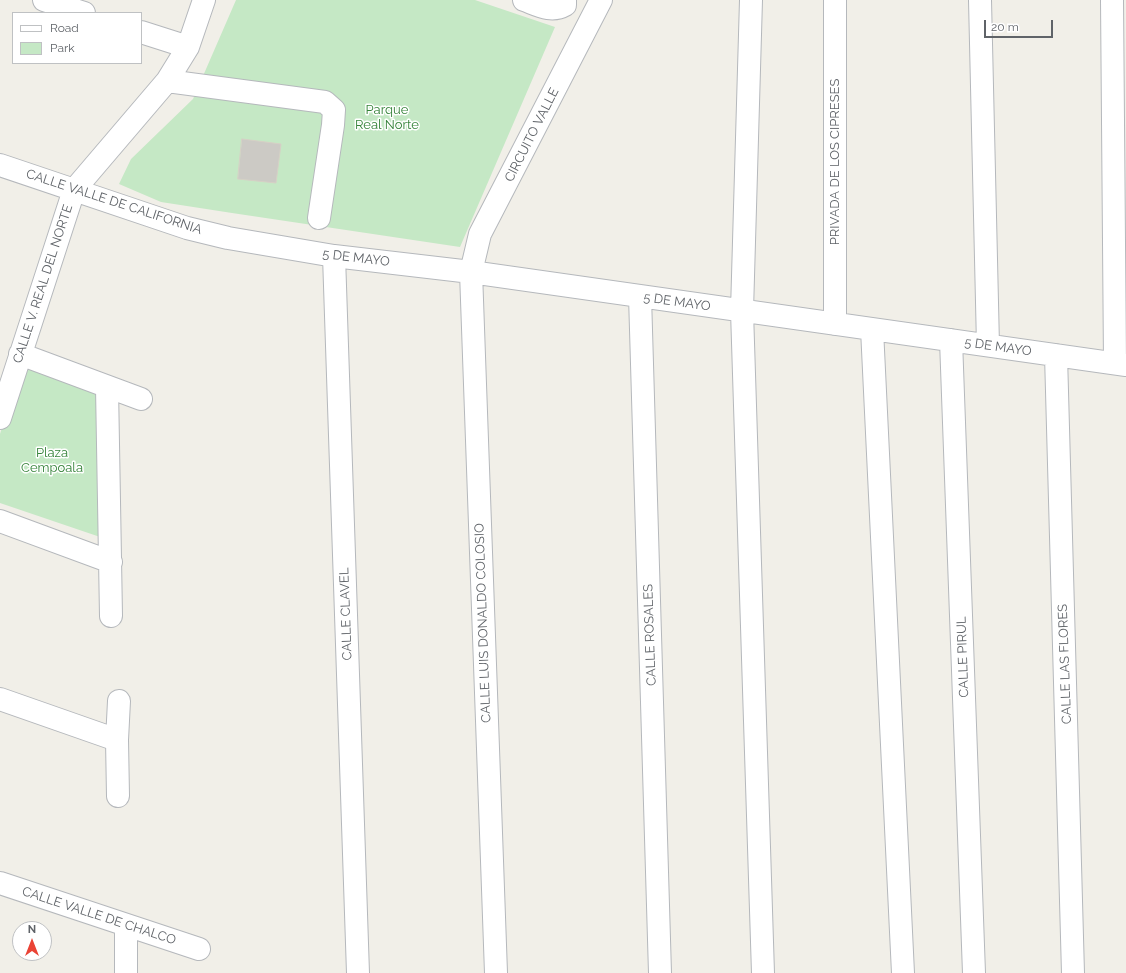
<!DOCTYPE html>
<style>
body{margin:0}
#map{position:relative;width:1126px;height:973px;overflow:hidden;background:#f1efe8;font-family:Raleway,sans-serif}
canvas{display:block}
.legend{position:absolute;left:12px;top:12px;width:130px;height:52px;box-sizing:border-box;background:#fff;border:1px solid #bfc1c3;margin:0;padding:5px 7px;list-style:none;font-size:12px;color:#5f6368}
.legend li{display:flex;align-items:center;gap:8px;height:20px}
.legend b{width:20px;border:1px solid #bfc1c3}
.north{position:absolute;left:12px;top:921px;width:40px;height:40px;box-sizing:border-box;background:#fff;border:1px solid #bfc1c3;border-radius:50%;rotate:0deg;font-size:11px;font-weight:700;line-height:16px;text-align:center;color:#5f6368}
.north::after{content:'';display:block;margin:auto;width:14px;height:18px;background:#ea4335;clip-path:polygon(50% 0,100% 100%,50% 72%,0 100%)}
.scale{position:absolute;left:984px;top:20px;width:69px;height:18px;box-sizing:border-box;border:2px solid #5f6368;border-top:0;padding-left:5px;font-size:12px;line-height:14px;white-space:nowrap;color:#5f6368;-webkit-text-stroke:3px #fff;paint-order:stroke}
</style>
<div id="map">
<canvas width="1126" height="973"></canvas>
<ul class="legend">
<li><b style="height:5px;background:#fff"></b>Road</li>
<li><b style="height:11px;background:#c5e8c5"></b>Park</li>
</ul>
<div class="north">N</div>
<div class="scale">20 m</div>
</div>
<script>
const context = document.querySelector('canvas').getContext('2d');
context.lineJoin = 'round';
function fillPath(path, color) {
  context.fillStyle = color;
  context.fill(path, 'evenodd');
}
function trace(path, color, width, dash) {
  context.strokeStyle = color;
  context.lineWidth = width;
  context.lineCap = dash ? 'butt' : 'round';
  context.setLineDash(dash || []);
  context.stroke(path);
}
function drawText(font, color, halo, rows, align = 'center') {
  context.font = font + ' Raleway,sans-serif';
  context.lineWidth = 3;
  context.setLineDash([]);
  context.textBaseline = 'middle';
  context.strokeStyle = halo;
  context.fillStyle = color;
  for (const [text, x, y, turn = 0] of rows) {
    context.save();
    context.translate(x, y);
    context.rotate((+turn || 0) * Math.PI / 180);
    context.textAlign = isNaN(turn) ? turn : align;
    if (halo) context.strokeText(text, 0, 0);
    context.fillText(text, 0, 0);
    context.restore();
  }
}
fillPath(new Path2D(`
 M236 0H475L555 27 460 247 232 213 161 202 119 184 131 159 193 99Z
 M22 363 101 391 106 539 0 503V434Z`), '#c5e8c5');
const building = new Path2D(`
 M242 139 281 144 276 183 238 179Z`);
fillPath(building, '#cccac5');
trace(building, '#d6d1c6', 1);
const minor = new Path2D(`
 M44 0 84 13
 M524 0C538 5 551 13 565 5V0
 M751 0 742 311 763 973
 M980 0 988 345
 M1112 0 1115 363
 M141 32 188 47
 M167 81 325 102 334 110 333 125 319 218
 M0 165 187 228 228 238 334 256 471 272 1126 365
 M334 256 358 973
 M640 296 660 973
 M835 324V0
 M872 329 903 973
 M951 340 974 973
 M20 354 141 399
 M1056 355 1073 973
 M107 387 111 616
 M0 418 74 190 167 81 188 47 204 0
 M0 521 111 562
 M0 699 117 740
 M118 796 117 740 119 701
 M0 883 199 949
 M126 925V973
 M496 973 471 272 480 234 601 0`);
trace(minor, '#b5b8bc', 24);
trace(minor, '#fff', 22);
drawText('13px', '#348238', '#fff', [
 ["Parque",387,110],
 ["Real Norte",387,125],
 ["Plaza",52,453],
 ["Cempoala",52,468]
]);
drawText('13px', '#5f6368', '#fff', [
 ["CIRCUITO VALLE",532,135,-63],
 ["PRIVADA DE LOS CIPRESES",835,162,-90],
 ["CALLE VALLE DE CALIFORNIA",114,202,18],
 ["5 DE MAYO",356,258,7],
 ["CALLE V. REAL DEL NORTE",43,284,-72],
 ["5 DE MAYO",677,302,8],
 ["5 DE MAYO",998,347,8],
 ["CALLE CLAVEL",346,614,-92],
 ["CALLE LUIS DONALDO COLOSIO",483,623,-92],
 ["CALLE ROSALES",650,635,-92],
 ["CALLE PIRUL",963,657,-92],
 ["CALLE LAS FLORES",1065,664,-92],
 ["CALLE VALLE DE CHALCO",99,916,18]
]);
</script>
